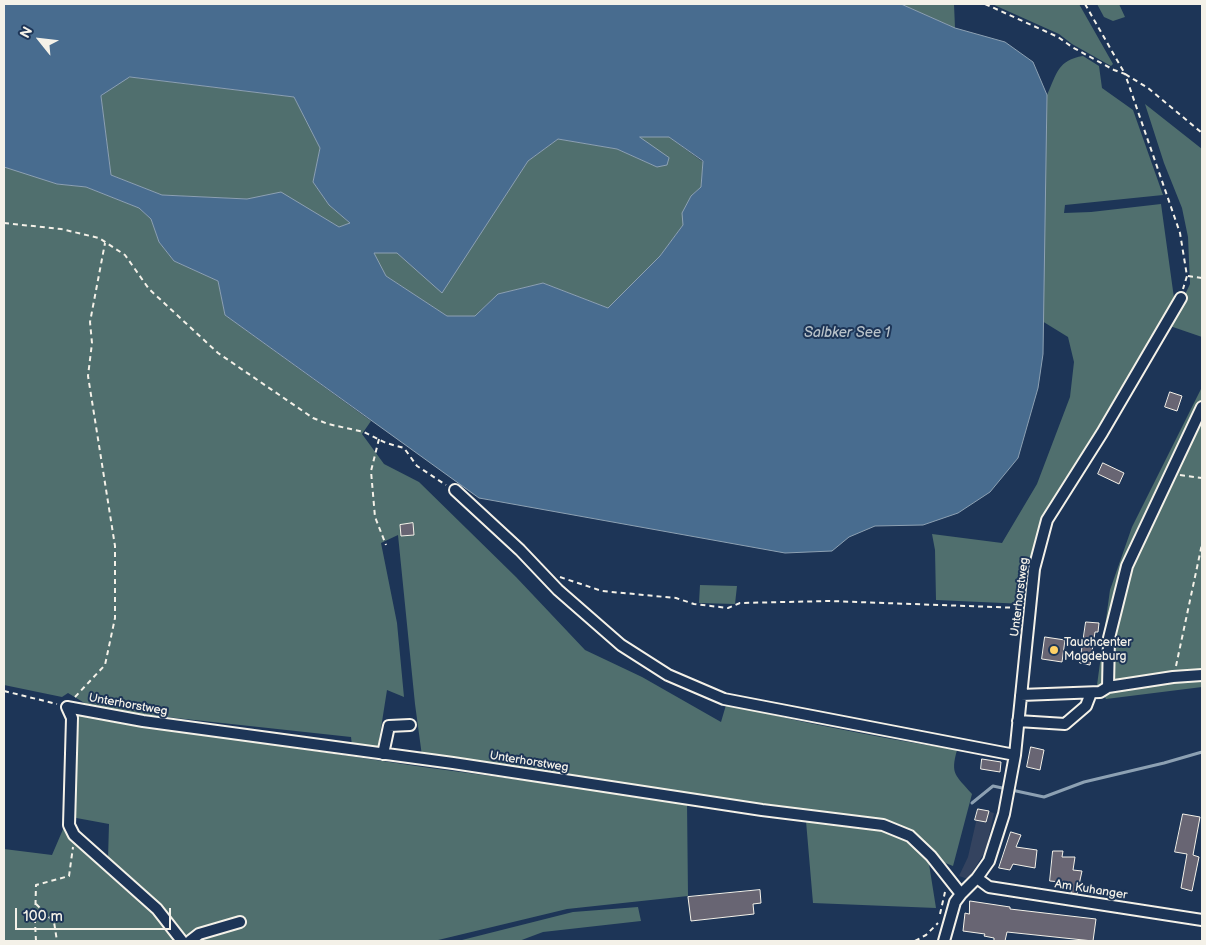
<!DOCTYPE html>
<style>
body{margin:0}
#map{position:relative;width:1206px;height:945px;overflow:hidden;background:#1d3557;font-family:"Balsamiq Sans",sans-serif}
canvas{display:block}
.frame{position:absolute;inset:0;border:5px solid #f4f1e8;pointer-events:none}
.north{position:absolute;left:15px;top:15px;width:50px;height:50px;-webkit-text-stroke:4px #1d3557;paint-order:stroke;rotate:299deg;font-size:14px;font-weight:700;line-height:20px;text-align:center;color:#f4f1e8}
.north::after{content:'';display:block;margin:auto;width:18px;height:22px;background:#f4f1e8;clip-path:polygon(50% 0,100% 100%,50% 72%,0 100%)}
.scale{position:absolute;left:15px;top:908px;width:156px;height:22px;box-sizing:border-box;border:2px solid #f4f1e8;border-top:0;padding-left:6px;font-size:15px;line-height:18px;white-space:nowrap;color:#f4f1e8;-webkit-text-stroke:4px #1d3557;paint-order:stroke}
</style>
<div id="map">
<canvas width="1206" height="945"></canvas>
<div class="frame"></div>
<div class="north">N</div>
<div class="scale">100 m</div>
</div>
<script>
const context = document.querySelector('canvas').getContext('2d');
context.lineJoin = 'round';
function fillPath(path, color) {
  context.fillStyle = color;
  context.fill(path, 'evenodd');
}
function trace(path, color, width, dash) {
  context.strokeStyle = color;
  context.lineWidth = width;
  context.lineCap = dash ? 'butt' : 'round';
  context.setLineDash(dash || []);
  context.stroke(path);
}
function drawText(font, color, halo, rows, align = 'center') {
  context.font = font + ' "Balsamiq Sans",sans-serif';
  context.lineWidth = 4;
  context.setLineDash([]);
  context.textBaseline = 'middle';
  context.strokeStyle = halo;
  context.fillStyle = color;
  for (const [text, x, y, turn = 0] of rows) {
    context.save();
    context.translate(x, y);
    context.rotate((+turn || 0) * Math.PI / 180);
    context.textAlign = isNaN(turn) ? turn : align;
    if (halo) context.strokeText(text, 0, 0);
    context.fillText(text, 0, 0);
    context.restore();
  }
}
fillPath(new Path2D(`
 M979 809 994 813 986 850 968 879 959 876 968 857Z`), '#34435f');
fillPath(new Path2D(`
 M901 4H954L955 28Z
 M992 4H1079L1113 64 1111 66 1072 44 1059 34Z
 M1097 4H1119L1125 17 1113 21 1104 17Z
 M1083 56 1099 66 1102 88 1133 110 1163 195 1065 205 1064 213 1091 212 1161 204 1174 298 1045 518 1028 569 1025 604 936 600 935 550 932 534 1002 543 1037 484 1070 397 1074 362 1068 337 1042 321 1047 95C1057 73 1058 60 1083 56Z
 M129 77 294 97 320 148 313 182 329 205 350 223 339 227 281 193 247 199 162 195 111 175 101 96Z
 M1145 104 1202 149V337L1170 326 1190 284 1188 237 1182 208 1164 163Z
 M639 137H669L703 162 701 187 691 196 683 225 660 256 608 308 543 283 498 294 475 316H447L386 276 373 252 397 253 442 292 528 161 558 139 617 149 657 167Z
 M4 166 57 184 86 187 139 208 151 219 159 242 174 261 218 281 225 315 371 421 362 434 384 464 419 482 516 577 585 650 642 677 721 722 726 705C759 711 791 720 824 726 868 735 912 743 957 750 950 775 956 775 972 794L953 866 940 861 926 844 912 831 887 822 422 756 415 704 398 535 381 543 397 623 404 697 387 690 378 747 352 746 351 737 139 714 129 715 91 707 68 693 62 697 4 685Z
 M1202 387V687L1106 699 1097 685 1110 590 1132 527Z
 M700 585 737 586 735 604 699 603Z
 M79 713 147 726 423 767 687 802 688 896 567 909 434 941H187L108 859 109 824 71 817Z
 M806 821 881 830 913 842 929 864 936 908 813 903Z
 M64 827 100 863 152 906 180 941H4V849L52 855Z
 M638 907 641 921 543 932 519 941H458L573 912Z`), '#506f6e');
const water = new Path2D(`
 M4 4H901L955 28 1005 42 1033 62 1047 95 1043 354 1038 388 1018 458 990 492 958 513 923 525 875 526 849 537 832 551 785 553 479 498 225 315 218 281 174 261 159 242 151 219 139 208 86 187 57 184 4 167ZM130 77 294 97 320 148 313 182 329 205 350 223 339 227 281 192 247 199 162 195 111 175 101 96ZM640 137H669L703 161 701 187 691 196 682 213 683 225 660 256 608 308 543 283 498 294 475 316H447L386 276 374 253H397L442 293 528 161 558 139 617 149 657 167 667 165 669 158Z`);
fillPath(water, '#486c8f');
trace(water, '#8da1b3', 1);
trace(new Path2D(`
 M972 803 993 786 1044 797 1084 782 1164 763 1202 752`), '#8da1b3', 3);
const building = new Path2D(`
 M1170 392 1182 396 1177 411 1165 407Z
 M1103 463 1124 473 1119 484 1098 474Z
 M413 523 414 535 401 536 400 525Z
 M1086 622 1099 623 1098 632H1095L1090 665 1080 663Z
 M1045 637 1065 640 1062 662 1042 659Z
 M1031 747 1044 750 1040 770 1027 767Z
 M982 759 1001 762 1000 772 981 769Z
 M978 809 989 811 986 822 975 820Z
 M1183 814 1200 817 1193 855 1199 857 1192 891 1181 888 1187 854 1175 852Z
 M1011 832 1021 835 1016 847 1037 850 1035 868 1013 864 1010 870 999 868Z
 M1053 851H1063L1062 857H1075L1073 870 1082 871 1077 894 1071 893 1072 883 1050 881Z
 M760 890 761 903 753 904 754 914 691 921 688 897Z
 M970 901 1010 907V909L1096 919 1093 941 1007 932 1005 941H994V938L984 936 985 934 963 931 965 913 969 914Z`);
fillPath(building, '#686573');
trace(building, '#f4f1e8', 1);
const minor = new Path2D(`
 M455 490 520 550 558 590 621 645 668 675 724 699 1015 755
 M1108 687 1109 638 1127 566 1202 407
 M1021 695 1100 692 1108 687 1173 677 1202 675
 M67 707 143 721 453 763 762 810 883 825 910 836 931 856 961 894
 M67 707 72 718 69 825 74 835 157 909 182 941
 M1018 721 1065 724 1086 706 1091 693
 M383 754 389 726 410 725
 M977 878 989 887 1202 920
 M190 941 199 934 240 922
 M944 941 955 902 961 894 977 878 989 861 1004 814 1015 755 1034 569 1047 520 1102 433 1181 298`);
trace(minor, '#f4f1e8', 14);
trace(new Path2D(`
 M985 4 1058 37 1072 47 1114 70 1125 74 1180 233 1187 276 1183 289
 M1085 4 1125 74 1148 88 1202 133
 M4 223 61 229 99 238 125 255 149 289 218 353 313 418 328 424 364 432 386 443 404 448 417 466 446 485
 M1188 276 1202 278
 M379 439 371 471 375 517 386 545
 M1180 475 1202 478
 M560 577 602 591 676 598 694 604 728 608 740 603 830 601 1021 608
 M1176 666 1202 544
 M4 691 57 704
 M75 697 105 665 115 618V546L88 376 92 343 90 322 105 243
 M36 904 54 922 57 941
 M940 914 945 892
 M36 941 35 923 36 885 69 876 73 847
 M915 941 926 935 938 923`), '#f4f1e8', 2, [5, 4]);
trace(minor, '#1d3557', 10);
for (const [x, y, r, color] of [
 [1054,650,5,"#ffd166"]
]) {
  const dot = new Path2D();
  dot.arc(x, y, r, 0, 2 * Math.PI);
  context.fillStyle = color;
  context.fill(dot);
  trace(dot, '#1d3557', 2);
}
drawText('12px', '#f4f1e8', '#1d3557', [
 ["Unterhorstweg",1020,597,-83],
 ["Unterhorstweg",128,705,10],
 ["Unterhorstweg",529,762,9],
 ["Am Kuhanger",1091,890,9]
]);
drawText('12px', '#f4f1e8', '#1d3557', [
 ["Tauchcenter",1064,643],
 ["Magdeburg",1064,657]
], 'left');
drawText('italic 14px', '#b8c2c9', '#1d3557', [
 ["Salbker See 1",847,333]
]);
</script>
